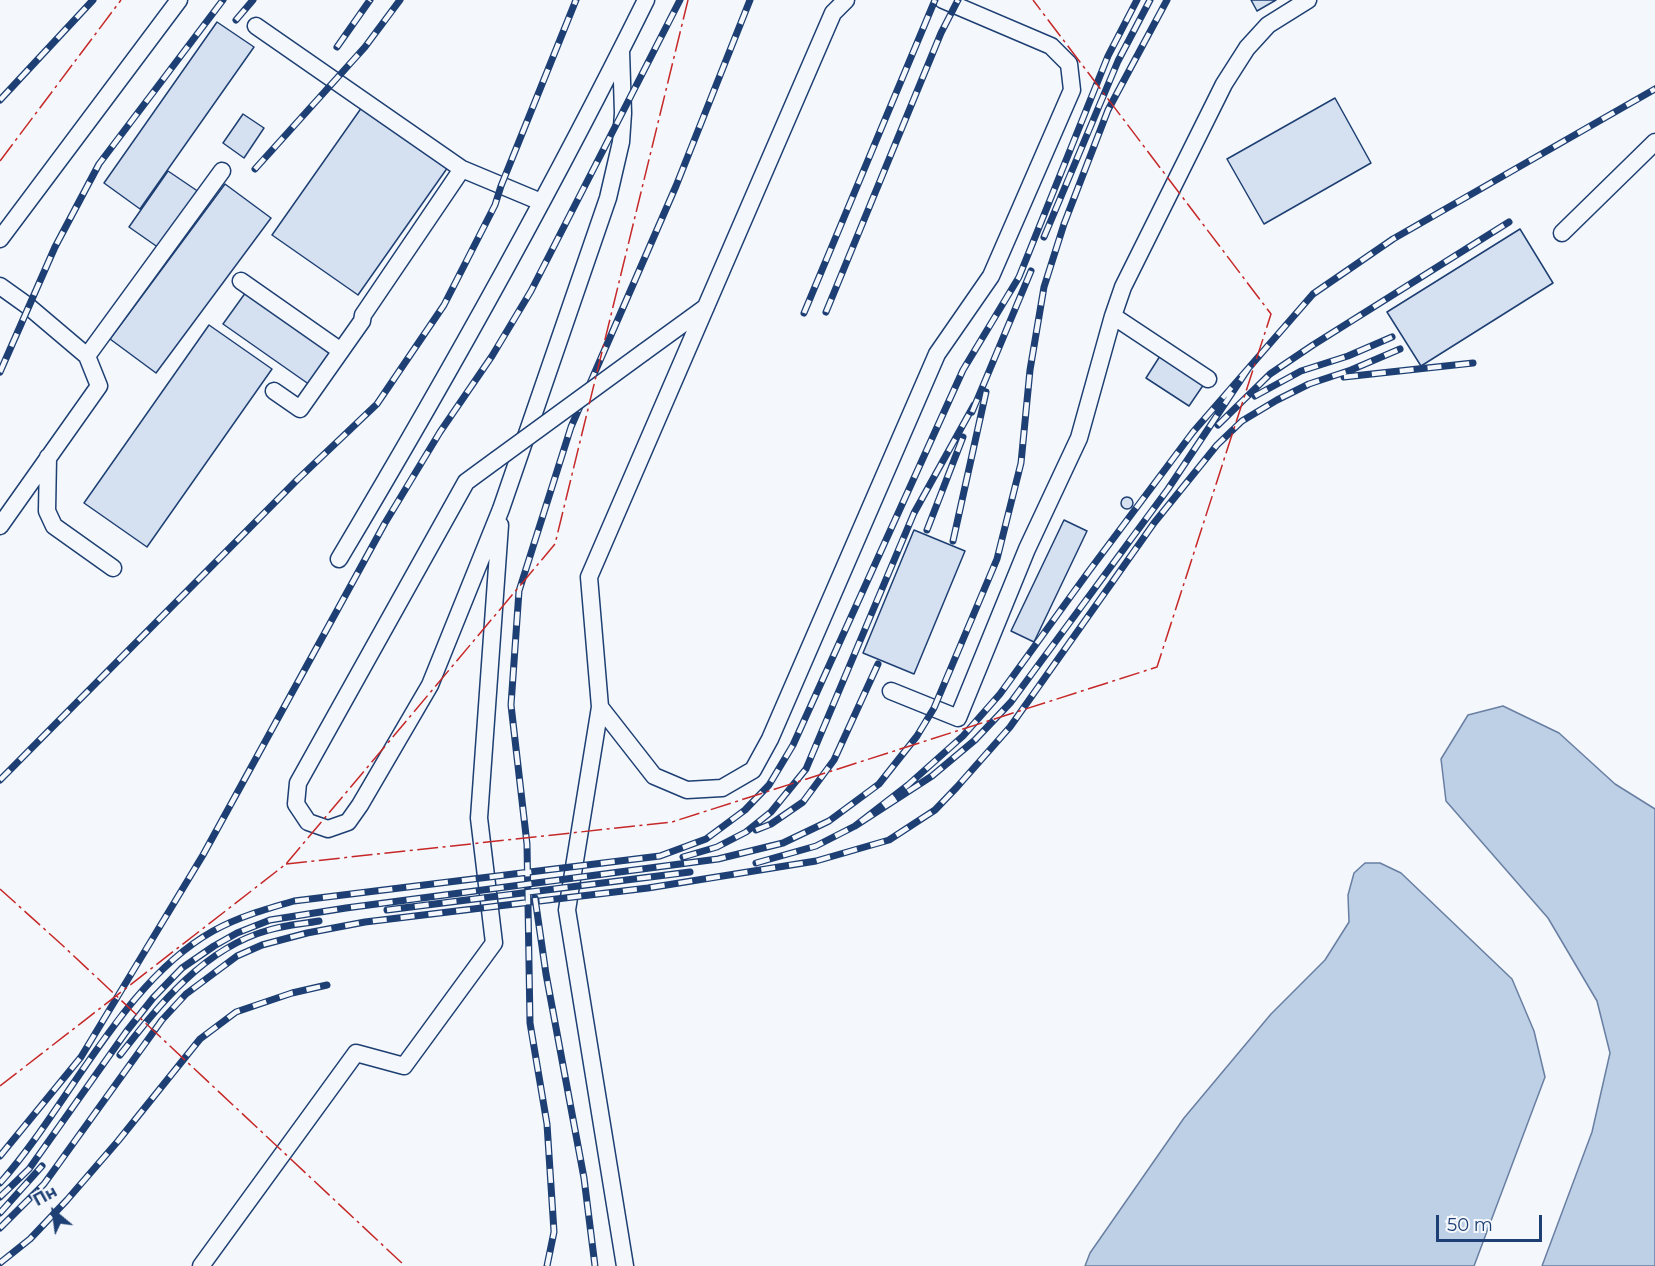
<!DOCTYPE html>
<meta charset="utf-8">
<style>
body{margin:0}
#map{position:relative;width:1655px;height:1266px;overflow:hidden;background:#f4f7fb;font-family:Montserrat,sans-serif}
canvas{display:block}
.north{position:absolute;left:24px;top:1182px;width:60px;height:60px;-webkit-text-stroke:4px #f4f7fb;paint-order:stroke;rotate:331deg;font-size:16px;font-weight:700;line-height:24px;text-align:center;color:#1d3f73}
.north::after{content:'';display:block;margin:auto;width:21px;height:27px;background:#1d3f73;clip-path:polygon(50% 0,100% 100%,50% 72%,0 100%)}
.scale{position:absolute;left:1436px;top:1215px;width:106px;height:27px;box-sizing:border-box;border:3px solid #1d3f73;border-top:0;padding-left:8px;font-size:18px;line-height:21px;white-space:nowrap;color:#1d3f73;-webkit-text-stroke:4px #f4f7fb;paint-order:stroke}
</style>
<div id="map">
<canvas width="1655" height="1266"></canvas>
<div class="north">Пн</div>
<div class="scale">50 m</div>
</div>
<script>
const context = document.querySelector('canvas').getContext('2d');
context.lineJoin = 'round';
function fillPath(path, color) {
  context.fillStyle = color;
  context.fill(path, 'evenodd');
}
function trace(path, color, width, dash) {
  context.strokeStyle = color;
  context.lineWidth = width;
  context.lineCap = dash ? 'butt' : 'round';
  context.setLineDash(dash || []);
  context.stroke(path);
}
const water = new Path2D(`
 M1503 706 1559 733 1615 784 1655 809V1266H1542L1592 1132 1610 1053 1597 1001 1548 918 1446 801 1441 759 1468 715Z
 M1365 863H1380L1401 873 1512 979 1534 1031 1545 1077 1474 1266H1085L1090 1253 1184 1118 1271 1014 1325 960 1349 922 1348 895 1354 873Z`);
fillPath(water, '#bed0e5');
trace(water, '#687fa3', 1.5);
const building = new Path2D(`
 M1251 0H1276L1257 11Z
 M217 22 254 47 140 209 104 183Z
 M1335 98 1371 163 1264 224 1227 159Z
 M362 107 448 167 358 295 272 235Z
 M243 114 264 128 244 158 223 143Z
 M168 171 199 192 159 248 129 227Z
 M225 184 271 218 156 373 110 339Z
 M1520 229 1553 283 1421 366 1387 312Z
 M246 292 333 353 310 385 223 324Z
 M209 325 272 369 147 547 84 503Z
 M1160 356 1204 384 1189 406 1146 378Z
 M1121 503a6 6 0 1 1 12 0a6 6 0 1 1-12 0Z
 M1064 520 1087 531 1034 642 1011 631Z
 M914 530 965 551 914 674 863 653Z`);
fillPath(building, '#d5e0f0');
trace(building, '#1d3f73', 1.5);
const minor = new Path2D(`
 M256 26 462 169 541 202
 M1562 233 1655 142
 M0 239 179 0
 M241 281 341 351
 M0 286 28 306 87 356 99 386 0 526
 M1113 316 1208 379
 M644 352 706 307
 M87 356 222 171
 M274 391 300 409 362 321 363 315 462 169
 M48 457 47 511 54 526 113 568
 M496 460 466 482 298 783 296 804 308 822 328 829 348 822 360 805 430 685 501 509 608 198 621 142 623 113 621 51
 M339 559C448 376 552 190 646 0
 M891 691 958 718 1027 549 1079 438 1113 316 1123 287 1224 84 1247 48 1268 25 1308 0
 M600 707 654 776 687 790 722 788 753 770 770 739 937 354 991 276 1072 90 1069 64 1051 46 943 0
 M201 1266 356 1053 404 1066 494 943 479 818 500 525
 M625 1266 567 910 600 707 589 577 833 13 846 0`);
trace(minor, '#1d3f73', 19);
trace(minor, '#f4f7fb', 16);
const rail = new Path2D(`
 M236 20 253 0
 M337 47 370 0
 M0 100 93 0
 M255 169 365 47 400 0
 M1044 237 1118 61 1150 0
 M826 312 941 33 958 0
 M804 313 935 0
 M1248 369 1168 489 1011 702 975 740 932 776 855 826 908 785 963 736 1000 694 1089 571 1193 432 1313 294 1393 239 1655 89
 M0 372 55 247 99 164 223 0
 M1344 377 1473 363
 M1255 396 1301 371 1348 356 1392 337
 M972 412 1031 271
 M1218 425 1270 374 1313 345 1509 222
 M927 530 963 437
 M953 541 986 392
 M0 780 297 480 377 404 444 305 495 205 501 186 576 0
 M756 830 771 824 803 802 834 760 878 664
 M683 857 717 847 746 832 771 812 806 769 914 513 974 405
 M756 863 816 846 855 826
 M535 898 546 974 584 1178 595 1266
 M387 910 690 872
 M120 1055C159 1005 204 948 269 930 285 925 302 924 319 921
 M0 1156 81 1057 203 855 385 523 440 432 492 356 531 291 680 0
 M0 1183C69 1106 122 982 213 931 238 917 266 909 294 901L660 856 706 839 745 810 769 785 793 745 963 370 1019 277 1108 56 1137 0
 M0 1197 29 1169 126 1032 153 998 182 968 214 946 237 933 270 920 346 908 718 859 783 843 829 821 879 784 917 736 934 708 997 559 1021 463 1030 370 1044 287 1064 224 1108 110 1167 0
 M0 1213 42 1166
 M0 1228 44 1184 162 1020 186 994 237 956 262 945 307 933 365 922 648 888 816 861 889 840 935 810 957 787 1010 727 1154 523 1217 445 1242 421 1277 400 1309 384 1351 370 1400 349
 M0 1263 30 1239 67 1200 118 1141 200 1039 236 1012 292 993 327 985
 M547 1266 554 1232 547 1124 530 1023 527 844 511 705 519 591 571 427 676 186 750 0`);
trace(rail, '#1d3f73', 7);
trace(rail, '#f4f7fb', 4.5, [14]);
const minorBridge = new Path2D(`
 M496 460 644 352`);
trace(minorBridge, '#1d3f73', 19, []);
trace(minorBridge, '#f4f7fb', 16);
trace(new Path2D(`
 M0 161 121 0
 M286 864 672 822 1157 667 1271 314 1033 0
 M0 889 61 944 405 1266
 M0 1086 286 864 555 544 688 0`), '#c62828', 1.5, [21, 4.5, 3, 4.5]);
</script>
